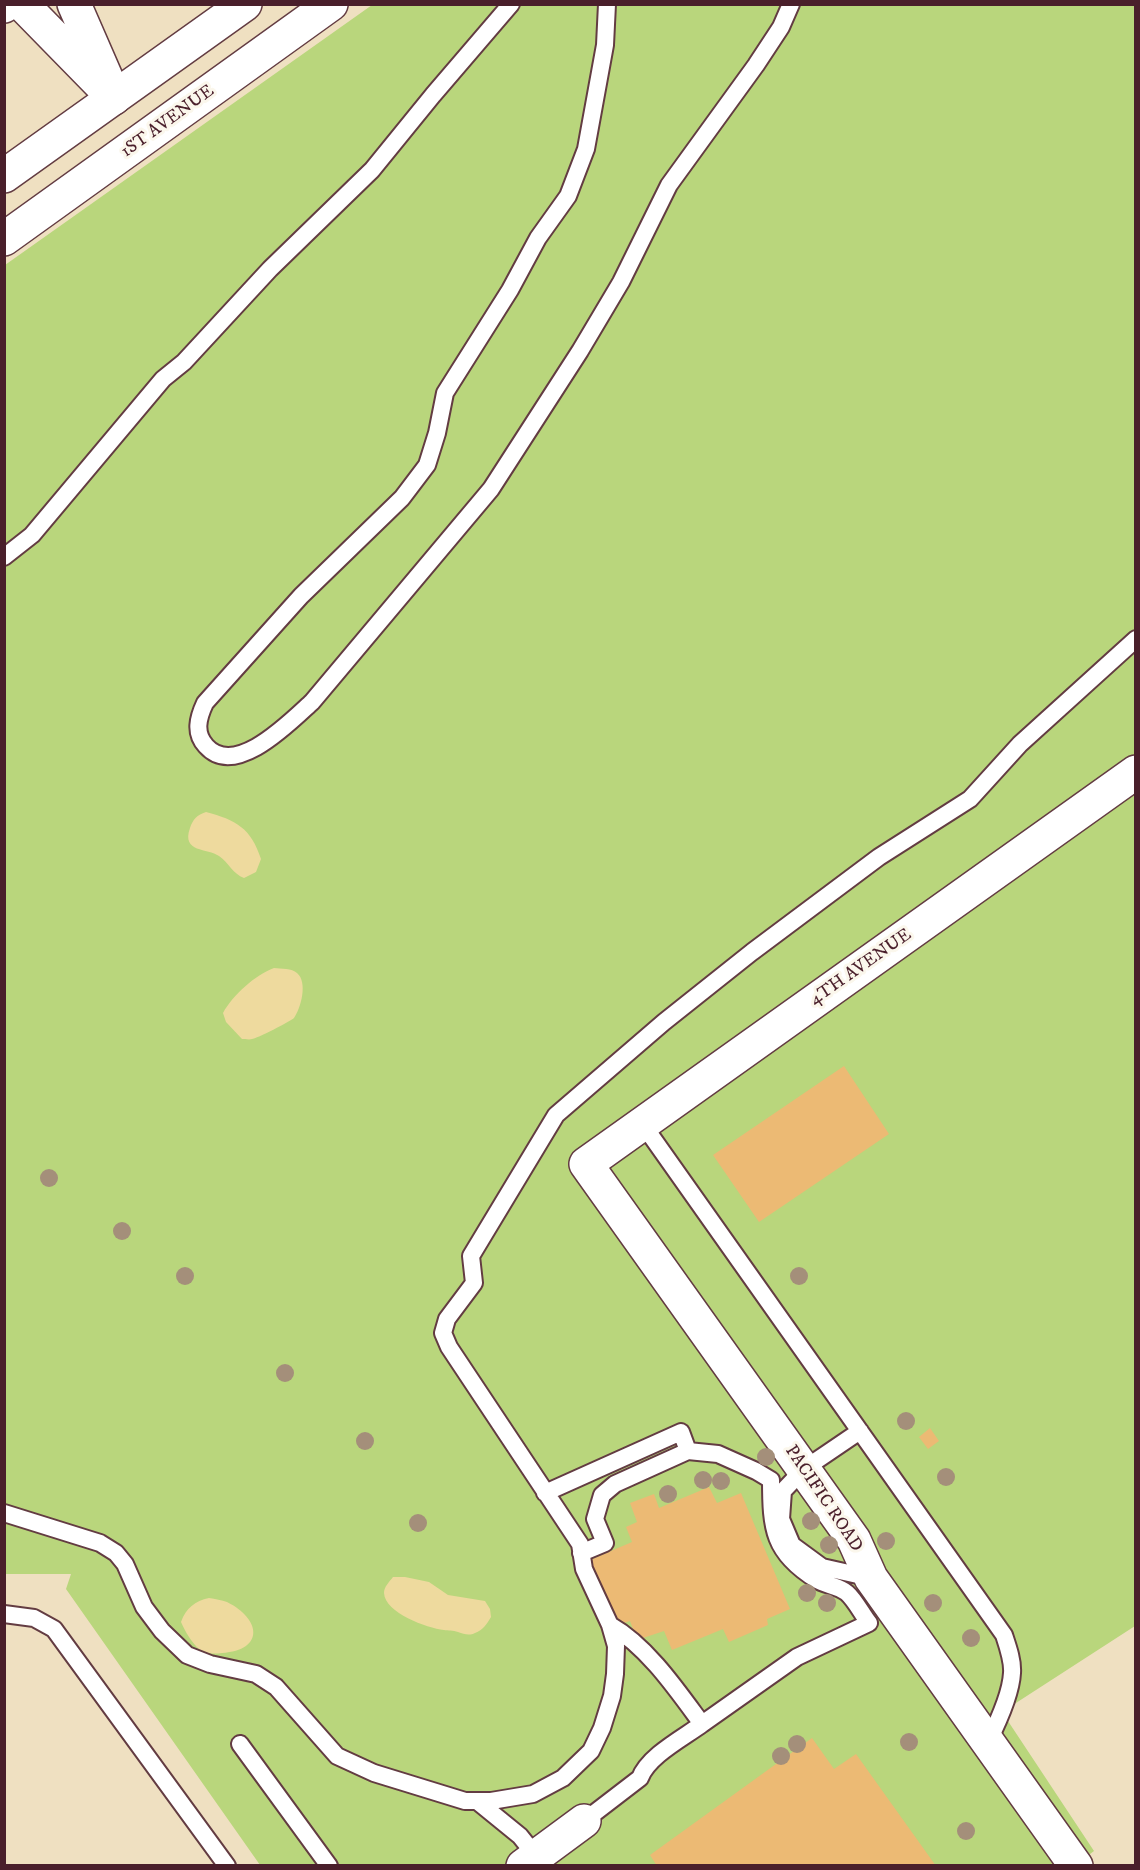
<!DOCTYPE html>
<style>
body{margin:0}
#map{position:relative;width:1140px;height:1870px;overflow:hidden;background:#efe0c1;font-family:"IM FELL DW Pica",serif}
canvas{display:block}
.frame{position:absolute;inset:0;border:6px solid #4a1f2b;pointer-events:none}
</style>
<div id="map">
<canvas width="1140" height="1870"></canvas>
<div class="frame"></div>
</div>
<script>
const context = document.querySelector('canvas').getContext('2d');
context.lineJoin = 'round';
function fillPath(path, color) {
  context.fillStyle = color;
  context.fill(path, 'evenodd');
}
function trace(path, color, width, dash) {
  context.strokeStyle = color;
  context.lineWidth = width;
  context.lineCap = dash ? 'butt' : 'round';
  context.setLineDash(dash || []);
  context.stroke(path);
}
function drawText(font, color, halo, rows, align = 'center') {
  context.font = font + ' "IM FELL DW Pica",serif';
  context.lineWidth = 6;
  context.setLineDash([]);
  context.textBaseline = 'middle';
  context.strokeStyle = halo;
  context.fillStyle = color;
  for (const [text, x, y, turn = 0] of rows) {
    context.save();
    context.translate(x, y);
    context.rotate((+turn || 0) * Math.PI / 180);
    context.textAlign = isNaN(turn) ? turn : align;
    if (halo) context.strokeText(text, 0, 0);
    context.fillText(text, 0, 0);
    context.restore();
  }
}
fillPath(new Path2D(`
 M372 5H1135V1626L1002 1712 1094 1851 1074 1866 260 1865 66 1589 71 1574H5V265Z`), '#b9d67c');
fillPath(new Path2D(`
 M206 812C236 820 251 828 261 859L256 872 244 878C233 874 229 863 219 856 208 848 181 853 190 828 193 819 197 815 206 812Z
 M274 968C281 969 292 968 297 973 308 982 301 1008 294 1018 291 1021 256 1039 252 1039 250 1040 244 1039 242 1039L226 1022 223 1013C233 995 255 975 274 968Z
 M393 1577H405L429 1582 448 1595 485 1601 490 1609 491 1617C487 1624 483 1630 475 1633 469 1636 464 1634 458 1632 453 1630 448 1631 444 1630 427 1628 385 1613 384 1593 384 1587 389 1582 393 1577Z
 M209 1598C215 1599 222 1600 227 1602 261 1619 265 1650 222 1653 214 1654 205 1654 199 1649 191 1642 185 1631 181 1622 186 1608 195 1601 209 1598Z`), '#eeda9e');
fillPath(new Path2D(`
 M844 1066 889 1134 759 1222 713 1155Z
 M930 1428 939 1441 928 1449 919 1437Z
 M709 1487 717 1503 741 1493 790 1609 767 1619 768 1625 729 1642 723 1629 672 1650 664 1631 637 1640 630 1621 621 1624 597 1584 590 1560 632 1542 626 1527 637 1522 630 1503 654 1494 659 1508Z
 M812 1738 834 1769 856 1754 936 1866H657L650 1855Z`), '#ecba74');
const lane = new Path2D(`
 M607 4 605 45 586 149 568 196 538 238 510 290 445 393 437 433 427 465 402 498 301 596 205 703C198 718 194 733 206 746 235 779 290 722 312 702L491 489 580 351 621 282 669 185 756 65 781 27 791 4
 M4 557 32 535 163 379 184 362 270 269 372 170 433 95 511 4
 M642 1123 1004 1635C1008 1647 1013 1661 1012 1673 1011 1694 997 1724 988 1742
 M860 1431 804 1469 783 1491 781 1519 792 1545 822 1567 871 1578
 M545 1493 681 1432 688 1451 615 1484 602 1495 595 1519 605 1543 581 1553
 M4 1513 100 1543 116 1553 125 1564 144 1607 162 1631 187 1655 210 1664 256 1674 276 1687 337 1756 374 1773 465 1801H491L533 1794 563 1778 591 1751 602 1728 612 1696 615 1674 616 1646 610 1625 584 1569 580 1544 449 1347 443 1333 447 1319 474 1283 471 1256 556 1115 664 1022 752 952 879 857 970 799 1020 744 1136 639
 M4 1614 34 1618 54 1629 227 1866
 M610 1625C647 1646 677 1690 702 1724L797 1657 869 1623C862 1614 855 1600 847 1593 839 1586 825 1585 817 1580 773 1553 771 1529 771 1480L756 1471 718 1454 688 1451
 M240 1744 329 1866
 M477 1801 520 1836 536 1856
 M584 1821 640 1778C648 1756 683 1738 702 1724`);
const street = new Path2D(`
 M22 4 114 98
 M74 4 108 82
 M4 239 331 4
 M523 1866 584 1821
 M1076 1866 871 1578 854 1540 586 1164 1136 772`);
const secondary = new Path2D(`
 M4 6 6 4
 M4 176 245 4`);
trace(lane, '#633c42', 20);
trace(street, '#633c42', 36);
trace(secondary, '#633c42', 36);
trace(lane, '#fff', 16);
trace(street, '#fff', 33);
trace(secondary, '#fff', 33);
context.fillStyle = '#a48f7a';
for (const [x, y] of [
 [49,1178],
 [122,1231],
 [185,1276],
 [799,1276],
 [285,1373],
 [906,1421],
 [365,1441],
 [766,1457],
 [946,1477],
 [703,1480],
 [721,1481],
 [668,1494],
 [811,1521],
 [418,1523],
 [886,1541],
 [829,1545],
 [807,1593],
 [827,1603],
 [933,1603],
 [971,1638],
 [909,1742],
 [797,1744],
 [781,1756],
 [966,1831]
]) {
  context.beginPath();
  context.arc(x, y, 9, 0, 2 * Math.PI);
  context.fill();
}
drawText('18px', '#4a1f2b', '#fbf7ec', [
 ["1ST AVENUE",168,122,-36],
 ["4TH AVENUE",861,968,-35],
 ["PACIFIC ROAD",823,1499,56]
]);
</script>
